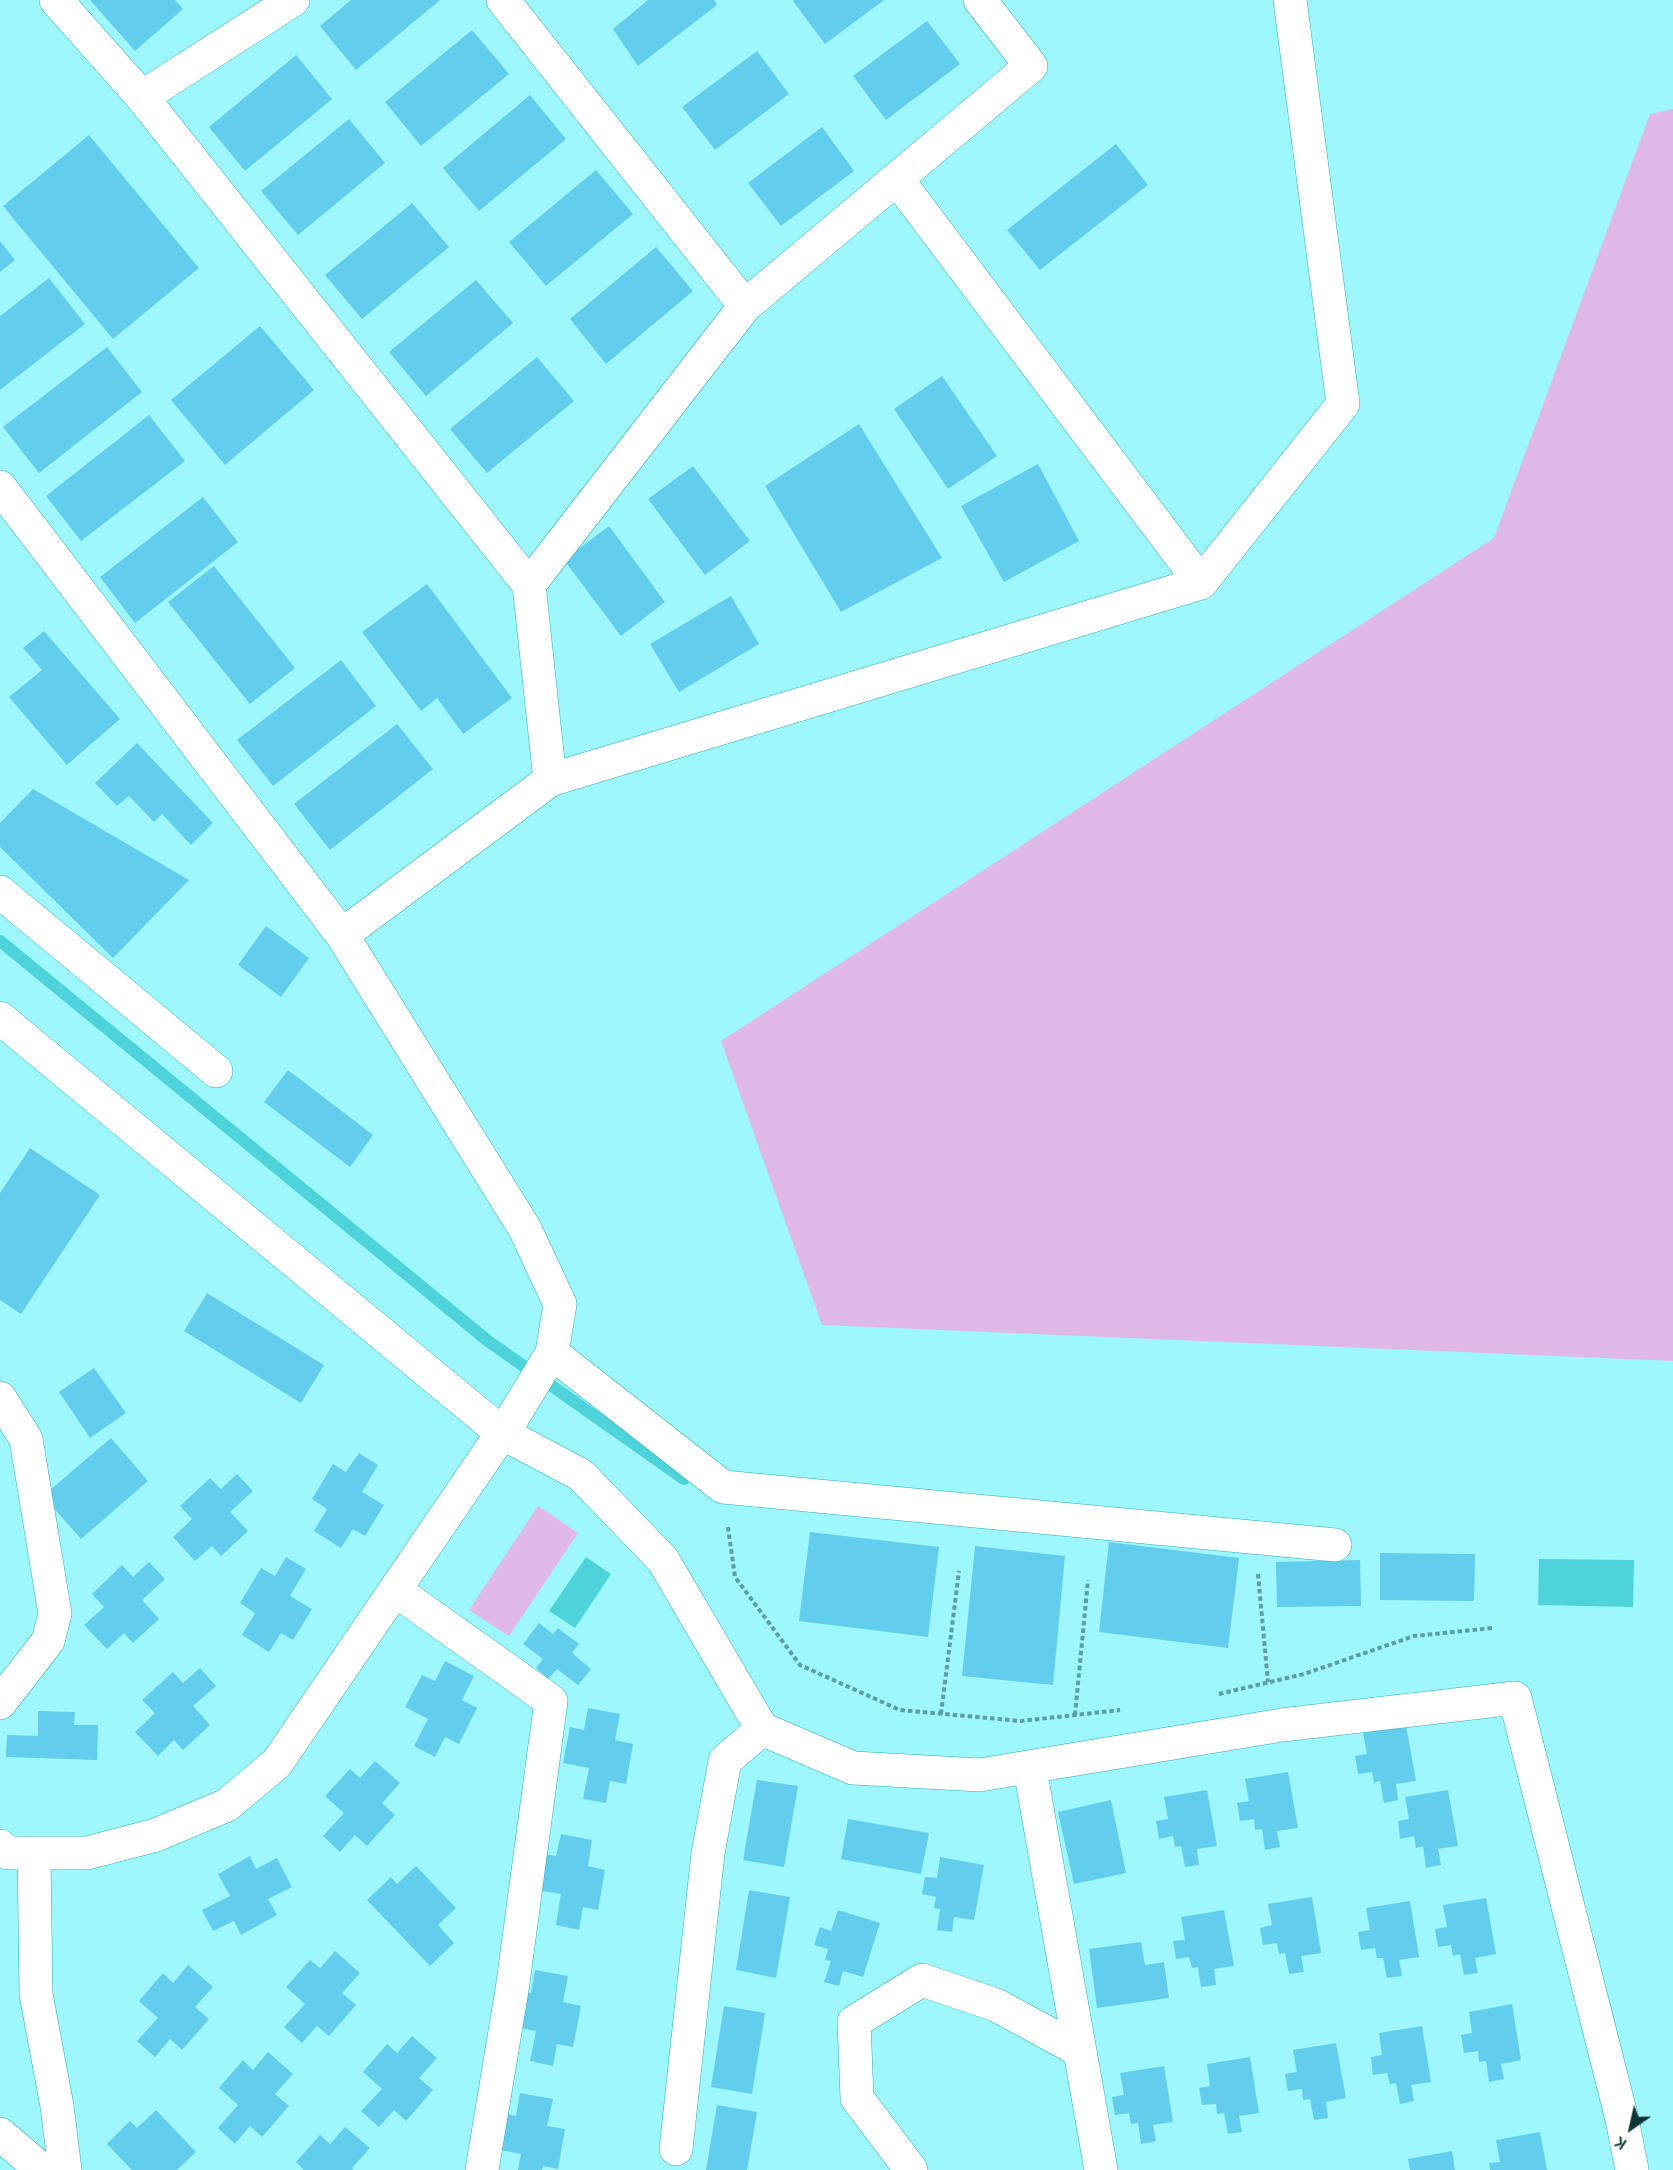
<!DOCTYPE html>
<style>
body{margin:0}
#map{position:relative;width:1673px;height:2170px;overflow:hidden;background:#9ef7fc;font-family:Cabin,sans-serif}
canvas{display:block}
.north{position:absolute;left:1601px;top:2098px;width:60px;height:60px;-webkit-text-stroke:4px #fff;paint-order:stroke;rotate:214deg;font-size:16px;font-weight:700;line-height:24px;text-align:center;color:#0d3436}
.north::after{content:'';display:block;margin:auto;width:21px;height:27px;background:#0d3436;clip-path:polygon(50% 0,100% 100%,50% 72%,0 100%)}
</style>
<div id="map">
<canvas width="1673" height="2170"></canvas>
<div class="north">K</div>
</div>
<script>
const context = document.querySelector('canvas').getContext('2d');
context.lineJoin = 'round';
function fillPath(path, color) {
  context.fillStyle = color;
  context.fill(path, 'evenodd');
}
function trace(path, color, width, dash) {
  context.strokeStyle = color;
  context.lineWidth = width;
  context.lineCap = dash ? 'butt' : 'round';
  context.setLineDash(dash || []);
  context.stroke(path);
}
fillPath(new Path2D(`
 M1673 109V1361L822 1325 721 1041 1494 538 1650 114Z
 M538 1506 578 1533 509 1636 469 1610Z`), '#e0b8e8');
fillPath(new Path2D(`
 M586 1557 611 1574 575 1628 549 1611Z
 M1539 1559 1634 1560 1633 1607 1538 1605Z`), '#4ed3da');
trace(new Path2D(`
 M0 941 488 1341 684 1479`), '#4ed3da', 12);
fillPath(new Path2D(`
 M90 0H175L183 9 135 51Z
 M351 0H440L356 70 320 26Z
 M648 0H714L717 5 638 66 613 29Z
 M795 0H884L825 44 793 1Z
 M927 21 960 64 886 120 853 76Z
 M472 30 509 74 421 146 385 102Z
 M757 51 789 94 715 150 682 107Z
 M296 55 332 99 245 171 209 127Z
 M530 95 566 139 479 211 443 168Z
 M349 119 385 163 298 235 261 191Z
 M822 127 854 171 781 226 748 183Z
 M89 135 199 268 113 339 3 206Z
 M1116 144 1148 185 1040 270 1007 230Z
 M596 170 633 214 546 286 509 242Z
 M412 203 449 247 362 319 325 275Z
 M0 241 15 260 0 272Z
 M656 247 693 291 606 364 570 319Z
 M49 278 85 324 0 390V316Z
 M476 280 513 323 426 396 389 352Z
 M260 326 314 390 225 465 171 400Z
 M107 347 142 392 39 473 3 427Z
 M537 357 574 401 487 473 450 429Z
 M942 376 997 456 948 489 894 409Z
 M149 415 185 461 81 541 46 496Z
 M859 424 942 558 841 612 765 486Z
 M1038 464 1079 541 1004 582 961 506Z
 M693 466 750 541 705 575 648 499Z
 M203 497 238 542 135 623 100 577Z
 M609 526 665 602 621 636 564 560Z
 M214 566 295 668 250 704 168 602Z
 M427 584 512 698 463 734 437 698 421 711 362 632Z
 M731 596 759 644 679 692 650 644Z
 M44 631 120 719 67 765 9 697 42 670 23 648Z
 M341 660 376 706 273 786 237 740Z
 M397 724 433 769 330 850 294 804Z
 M137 743 213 823 191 845 162 814 154 822 129 796 117 806 95 783Z
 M33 789 189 880 113 958 0 847V823Z
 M266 926 309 958 281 997 238 965Z
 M288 1070 373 1135 350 1167 264 1102Z
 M30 1148 100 1195 21 1314 0 1300V1193Z
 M207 1293 324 1365 301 1403 184 1331Z
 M94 1368 126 1413 90 1438 59 1392Z
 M111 1438 148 1481 81 1539 43 1496Z
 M359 1453 378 1465 362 1492 384 1505 365 1536 353 1529 341 1548 314 1531 327 1509 312 1499 333 1464 346 1472Z
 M237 1474 253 1491 230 1512 248 1531 221 1556 212 1546 195 1561 173 1537 192 1519 180 1506 210 1478 221 1489Z
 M810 1532 939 1547 928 1637 799 1621Z
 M1109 1542 1239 1558 1228 1648 1099 1632Z
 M975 1546 1065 1556 1053 1685 962 1676Z
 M1380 1553 1475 1554 1474 1601 1380 1600Z
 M286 1557 306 1569 290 1596 312 1609 293 1640 281 1633 269 1652 242 1635 255 1613 240 1603 261 1568 275 1576Z
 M1360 1560 1361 1606 1277 1607 1276 1562Z
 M149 1562 165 1579 142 1600 159 1619 133 1643 124 1633 107 1649 84 1625 104 1607 92 1594 122 1565 133 1577Z
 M539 1623 553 1634 558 1628 579 1644 572 1653 591 1669 578 1685 557 1669 548 1679 536 1668 543 1659 523 1644Z
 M445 1661 474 1676 462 1700 477 1708 459 1744 445 1737 435 1757 414 1746 428 1719 405 1707 422 1675 435 1681Z
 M200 1668 216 1686 193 1706 210 1725 183 1750 174 1740 158 1756 135 1732 155 1713 142 1700 173 1672 183 1683Z
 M588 1708 620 1714 615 1740 633 1744 626 1784 610 1781 606 1803 583 1799 589 1768 563 1763 570 1727 584 1730Z
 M38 1711 75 1712 74 1725H98L97 1760 6 1757 7 1735 38 1736Z
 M1406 1725 1416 1781 1396 1784 1398 1800 1384 1803 1380 1781 1374 1783 1372 1772 1358 1774 1355 1756 1367 1754 1363 1733Z
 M375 1761 400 1783 382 1803 395 1815 367 1846 355 1835 340 1852 323 1836 344 1813 325 1796 350 1769 360 1778Z
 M1288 1772 1298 1828 1277 1831 1280 1847 1265 1850 1262 1829 1255 1830 1254 1819 1240 1821 1237 1803 1249 1801 1245 1779Z
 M757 1780 798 1786 784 1867 743 1860Z
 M1207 1790 1217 1846 1197 1849 1199 1865 1185 1867 1181 1846 1175 1847 1173 1836 1159 1839 1156 1821 1168 1819 1164 1797Z
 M1448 1790 1458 1846 1438 1849 1441 1865 1426 1868 1423 1846 1416 1848 1414 1836 1400 1839 1398 1821 1409 1819 1405 1797Z
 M1111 1800 1126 1873 1074 1884 1058 1812Z
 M848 1819 929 1833 921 1874 841 1859Z
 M561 1834 592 1840 588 1866 605 1870 598 1910 583 1907 579 1930 556 1925 561 1894 536 1890 543 1854 556 1856Z
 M250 1856 256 1869 277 1858 292 1887 268 1899 277 1915 241 1935 234 1921 213 1931 202 1910 230 1896 218 1874Z
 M940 1857 984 1865 974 1920 954 1917 952 1932 937 1930 940 1909 934 1908 936 1897 922 1894 925 1877 937 1878Z
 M416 1866 456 1908 438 1925 454 1943 430 1966 367 1900 391 1877 397 1884Z
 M749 1890 790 1897 776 1978 736 1970Z
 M1312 1897 1321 1953 1301 1956 1304 1972 1289 1974 1285 1953 1279 1954 1277 1943 1263 1945 1260 1928 1272 1925 1268 1904Z
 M1486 1898 1496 1954 1475 1958 1478 1973 1464 1975 1460 1954 1453 1956 1451 1945 1438 1947 1435 1929 1447 1927 1443 1905Z
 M1410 1901 1419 1957 1399 1960 1402 1976 1387 1978 1383 1958H1377L1375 1948 1361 1950 1358 1932 1370 1930 1366 1908Z
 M838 1910 880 1923 863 1977 843 1971 839 1986 824 1982 831 1961 825 1960 828 1949 814 1945 820 1927 831 1931Z
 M1224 1910 1234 1966 1214 1969 1216 1985 1201 1987 1198 1967 1192 1968 1189 1957 1176 1959 1173 1941 1185 1940 1181 1917Z
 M1141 1942 1145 1965 1164 1962 1169 1998 1097 2008 1089 1949Z
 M335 1951 360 1973 342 1993 356 2005 329 2036 317 2026 302 2043 284 2027 305 2004 286 1987 310 1960 320 1968Z
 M188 1965 213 1987 195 2007 209 2019 182 2050 170 2039 155 2057 137 2041 158 2018 139 2001 163 1973 173 1983Z
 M535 1970 568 1976 563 2002 581 2006 573 2047 557 2044 553 2066 530 2061 536 2031 511 2026 518 1990 531 1993Z
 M1512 2004 1521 2060 1501 2064 1504 2079 1489 2082 1486 2061 1479 2062 1478 2051 1464 2053 1461 2035 1472 2033 1469 2012Z
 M724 2006 765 2013 752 2094 711 2087Z
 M1422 2026 1431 2082 1411 2085 1414 2101 1400 2104 1396 2083 1390 2084 1387 2073 1373 2075 1371 2057 1382 2055 1379 2033Z
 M412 2036 437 2058 419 2078 433 2090 406 2121 394 2110 379 2127 361 2111 382 2089 363 2072 387 2044 397 2053Z
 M1336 2043 1346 2098 1326 2102 1328 2118 1314 2120 1310 2099 1303 2100 1302 2089 1288 2091 1285 2074 1297 2072 1293 2050Z
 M268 2052 293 2074 275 2094 289 2106 262 2137 250 2126 235 2144 218 2128 238 2105 219 2088 243 2060 253 2070Z
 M1250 2057 1259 2113 1239 2116 1242 2132 1228 2134 1224 2113 1217 2114 1216 2104 1202 2105 1199 2088 1210 2086 1207 2064Z
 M1164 2066 1173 2122 1153 2125 1156 2141 1141 2144 1138 2123 1131 2124 1129 2113 1115 2115 1112 2097 1124 2095 1120 2073Z
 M520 2093 553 2099 547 2126 565 2129 558 2169 543 2166 542 2170H518L521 2154 496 2149 503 2113 516 2116Z
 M717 2105 757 2112 747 2170H706Z
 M156 2110 196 2152 177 2170H132L107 2144 130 2121 137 2128Z
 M345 2127 370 2148 352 2168 354 2170H304L296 2162 320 2135 330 2144Z
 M1540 2132 1547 2170H1490L1489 2163 1500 2162 1496 2140Z
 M1452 2151 1455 2170H1410L1408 2159Z`), '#62cded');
const street = new Path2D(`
 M56 0 142 97 529 585 550 780
 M503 0 745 306
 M142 97 293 0
 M897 179 1201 583
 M0 487 342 935 525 1229 560 1304 552 1353 513 1417 277 1763 227 1805 156 1835 87 1853H8L0 1846
 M529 585 745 306 1031 66 980 0
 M0 892 216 1071
 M342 935 550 780 1201 583 1343 404 1290 0
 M0 1018 502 1433 581 1475 663 1560 762 1729 853 1768 980 1775 1282 1725 1515 1698 1622 2119 1632 2170
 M552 1353 723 1487 1335 1545
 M0 1398 26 1439 55 1614 48 1641 0 1703
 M395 1590 551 1701 512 1990 482 2170
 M1030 1769 1101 2170
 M34 1853 36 1994 57 2106 65 2170
 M0 2134 42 2170
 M676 2149 708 1853 725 1761 762 1729
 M911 2170 857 2098 854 2022 922 1980 996 2005 1079 2050`);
trace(street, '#2aadb4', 34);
trace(new Path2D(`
 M728 1527 735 1577 800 1665 900 1710 1021 1721 1120 1710
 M1258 1574 1268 1682
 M1219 1694 1304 1674 1414 1636 1493 1628
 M941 1714 959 1571
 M1075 1715 1088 1580`), '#5c9ea2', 4, [4.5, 3]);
trace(street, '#fff', 33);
</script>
